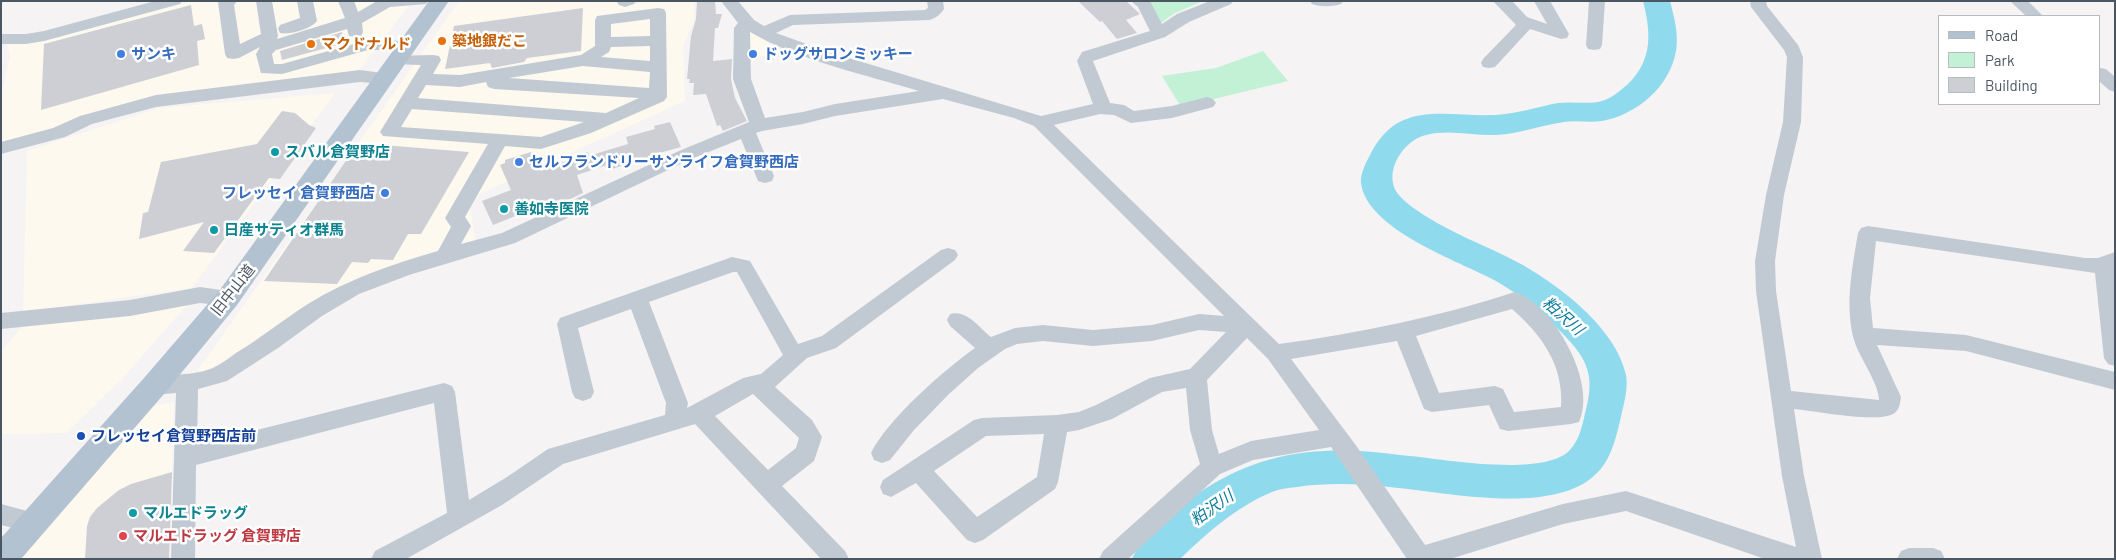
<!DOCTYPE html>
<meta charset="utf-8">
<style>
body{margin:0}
#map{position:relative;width:2116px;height:560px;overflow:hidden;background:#f5f3f3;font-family:Barlow,sans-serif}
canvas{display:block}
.frame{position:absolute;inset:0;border:2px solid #4a5661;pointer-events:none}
.legend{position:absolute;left:1938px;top:15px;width:162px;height:90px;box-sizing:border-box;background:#fff;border:1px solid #b7bbc0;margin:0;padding:6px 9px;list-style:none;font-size:15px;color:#4a5661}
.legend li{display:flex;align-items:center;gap:10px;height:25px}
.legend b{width:25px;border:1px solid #b7bbc0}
</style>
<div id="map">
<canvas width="2116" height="560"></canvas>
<div class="frame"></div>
<ul class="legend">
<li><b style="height:6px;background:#b3c2d1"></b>Road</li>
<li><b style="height:14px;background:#c3f1d5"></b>Park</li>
<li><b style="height:14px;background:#cdcfd5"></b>Building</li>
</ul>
</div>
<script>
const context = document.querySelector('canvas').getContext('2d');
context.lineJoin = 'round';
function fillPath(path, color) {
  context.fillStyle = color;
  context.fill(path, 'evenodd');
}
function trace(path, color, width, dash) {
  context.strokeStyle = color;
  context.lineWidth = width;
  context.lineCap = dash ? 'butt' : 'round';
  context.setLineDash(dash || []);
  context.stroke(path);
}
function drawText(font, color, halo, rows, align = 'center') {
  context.font = font + ' Barlow,"Noto Sans JP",sans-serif';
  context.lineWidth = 5;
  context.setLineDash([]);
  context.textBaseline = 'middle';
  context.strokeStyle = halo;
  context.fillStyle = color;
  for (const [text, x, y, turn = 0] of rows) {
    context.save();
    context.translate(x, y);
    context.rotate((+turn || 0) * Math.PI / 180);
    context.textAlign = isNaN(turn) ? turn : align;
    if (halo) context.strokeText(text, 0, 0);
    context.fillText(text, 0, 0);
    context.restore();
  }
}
fillPath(new Path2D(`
 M192 1H412L358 72 157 96 57 129 1 143V96L10 56 7 44 40 40Z
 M459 1H622V5L659 1H694V20L683 46 685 101 469 199 475 240 415 257 359 277 239 354 202 372 198 370Z
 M749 30 778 49 768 55 753 58 752 65 745 66Z
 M335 93 192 288 23 312 27 151 159 108Z
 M187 305 121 380 66 433 1 434V351L23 326 107 318Z
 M174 402 169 559H13L150 406Z`), '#fdf9ef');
fillPath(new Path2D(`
 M1147 1H1203L1175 13 1159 24Z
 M1263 51 1288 81 1181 107 1162 76 1216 68Z`), '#c3f1d5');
fillPath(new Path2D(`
 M1643 1H1670C1674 17 1679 34 1676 51 1670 87 1636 115 1602 121 1589 123 1576 120 1564 122 1541 125 1519 134 1496 135 1473 136 1449 129 1426 135 1407 139 1389 163 1393 183 1394 193 1405 201 1412 207 1445 231 1483 244 1519 263 1559 285 1616 328 1626 375 1628 387 1625 400 1622 412 1617 434 1612 460 1595 475 1552 515 1451 493 1398 488 1364 484 1330 482 1297 487 1288 488 1279 489 1272 492 1236 507 1207 533 1180 559H1132C1143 535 1168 516 1189 500 1229 470 1274 453 1324 451 1349 449 1375 452 1400 455 1438 458 1540 478 1569 451 1581 439 1583 421 1587 405 1595 372 1584 355 1561 332 1542 312 1520 295 1496 281 1459 261 1367 230 1361 183 1360 173 1367 161 1371 153 1399 99 1446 117 1495 115 1516 114 1537 107 1558 103 1572 101 1588 105 1602 101 1612 98 1621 90 1628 84 1653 60 1651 32 1643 1Z`), '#90daee');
fillPath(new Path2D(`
 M697 1H715L716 14H722L718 28H715L713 61 732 59 731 79 735 98 747 121 723 131 720 125 717 126 706 94 693 95 694 83H689L690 79H687L691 36 696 19Z
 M1078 1H1126L1140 14 1126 20 1137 33 1117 39 1102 21 1100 22Z
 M191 5 194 26 202 24 205 39 197 41 199 65 41 110 44 44Z
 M583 8 581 51 527 58 524 62 492 68 490 63 445 69 454 26Z
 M342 32 345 43 282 60 280 51Z
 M282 111 295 113 309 125 316 128 280 179 269 178 214 253 183 251 204 222 139 239 143 213 148 212 161 162 257 144Z
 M670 122 681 147 659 153 660 156 640 162 639 160 609 170 607 165 577 175 583 193 551 208 548 203 493 225 482 201 511 190 500 165 505 163V160L531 152 541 171 566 161 565 159 588 152 589 155 595 154 628 144 626 137 655 129 654 126Z
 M358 143 469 152 421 234H408L393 260 371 259 368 263 352 262 337 284 264 281Z
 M172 472 169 559H85L87 526 90 517 97 508 119 490 131 484Z`), '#cdcfd5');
fillPath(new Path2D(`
 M155 1H182L180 4 44 41 26 44H1V34H26L44 31Z
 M237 1 234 5 240 44 261 34 256 1H272L278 36 277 39 345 18 338 1H354L358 12 377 1H428L426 4 390 7 362 23 363 32 361 36 355 37 349 36 347 29 276 50 272 54 274 64H282L368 40 407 41 413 42 415 46 413 50H368L282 74 261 73 256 54 260 47 239 58 233 59 227 58 225 54 218 2Z
 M297 1H313L317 21C311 29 290 35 280 33L278 29 280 25 300 18Z
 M636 1 634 4 625 7 619 5 617 2Z
 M721 1H738L754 20 764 26 790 15 925 10 928 8 927 1H943L944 9C940 15 936 18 929 20L793 25 776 33 829 52 1041 116 1093 104 1077 61 1082 52 1150 31 1138 7 1131 1H1150L1162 24 1177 14 1210 1H1233L1231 4 1189 22 1165 37 1093 61 1110 103 1124 105 1134 111 1172 106 1207 97 1213 99 1216 103 1213 107 1172 118 1131 123 1114 115 1100 114 1054 125 1279 344C1360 333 1438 317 1515 292 1553 304 1598 383 1579 422L1571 424 1508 431 1500 429 1489 405 1432 412 1424 409 1397 341 1291 359 1355 444 1425 545 1563 504 1626 491 1796 547 1782 476 1756 291 1755 261 1766 195 1783 122 1787 57 1784 50 1751 7 1750 1H1766L1767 6 1798 45 1803 57 1801 122 1784 195 1775 261 1776 291 1791 391 1879 400C1879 384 1861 360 1855 343 1844 308 1852 269 1858 233L1861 228 1868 226 2085 258H2098L2115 252V366L2108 364 2104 358 2095 273 1876 241 1870 298 1873 328 1966 335 2115 372V390L1966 351 1877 345 1901 397C1900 404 1899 411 1893 414 1877 423 1815 411 1794 409L1804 476 1822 559H1765L1626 511 1563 524 1450 559H1407L1331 447 1253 460 1220 474 1128 559H1099L1103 551 1200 464 1190 430 1186 388 1162 392 1112 419 1079 430 1067 432 1058 482 1055 489 983 540 975 543 967 540 916 483 891 497 883 494 880 487 883 480 974 420 982 418 1057 415 1079 412 1096 405 1150 378 1190 369 1226 332 1199 330 1152 341 1093 346 1043 341 1017 344 1005 349 978 368 949 394 914 430 890 460 882 463 874 460 871 453C887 420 945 369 975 348L950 326 947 320 950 314C966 309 979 327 991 337L1015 328 1043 325 1093 330 1152 325 1199 314 1224 316 1034 126 1014 118 943 99 835 116 803 124 762 131 756 133 774 176 772 181 765 183 758 181 741 139 691 159 515 243 409 275 359 294 322 316 278 348 227 381 198 389 197 445 444 383 452 386 455 392 469 500 507 477 548 449 665 415 666 403 631 309 578 328 594 392 591 398 583 401 575 398 572 392 557 324 560 318 732 257 750 261 798 344 822 336 941 250 948 248 955 250 958 255 955 260 836 348 807 358 775 387 812 420 822 437 814 461 782 486 845 551 849 559H821L695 424 563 464 502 505 406 559H371L375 551 447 513 434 403 196 465 195 559H171L176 393 154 395 146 392 143 386 146 380C168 372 192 377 213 368 221 364 229 358 236 353 261 338 284 319 308 304 348 279 393 264 438 251L451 227 445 218 488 144 383 136 380 132 421 65 390 64 388 60 390 56 433 55 439 56 441 60 433 74 460 75 581 55 595 46V20L597 16 658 8 664 9 666 13 667 97 664 101 591 133 541 149 505 146 465 217 471 226 461 244 502 233 679 151 749 122 733 79 734 28 738 23ZM650 19V36L611 37V24ZM750 32C798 60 866 75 919 91L835 104 803 112 765 118 751 79ZM650 46V61L601 57 609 52 611 47ZM583 66 650 72 649 88 509 78ZM486 82 488 87 494 89 639 98 606 113 418 98 426 85 460 87ZM412 109 584 122 541 137 401 127ZM733 272H737L783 355 761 374 743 378 687 408 688 403 649 302ZM1512 309C1542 335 1564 366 1561 407L1514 412 1503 389 1495 386 1439 393 1416 336ZM1247 338 1268 359 1319 430 1251 441 1219 454 1212 430 1207 380ZM753 394 799 438 796 448 768 470 715 416ZM1044 434 1037 477 977 517 934 471 986 436Z
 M1310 1H1343L1341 4C1332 7 1321 7 1312 4Z
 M1493 1H1512L1527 17 1547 24 1534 1H1550L1569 34 1567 38 1561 39 1530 29 1495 67 1489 68 1483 67 1481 63 1483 59 1516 25Z
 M1589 1H1605L1602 45 1600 49 1594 50 1588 49 1586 45Z
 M2010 1H2028L2043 16H2026Z
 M2100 68 2106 69 2115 77V92L2109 90 2100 82Z
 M360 70 390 74 393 78 390 82 384 84 360 82 156 107 92 124 65 137 1 154V142L53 128 80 116 156 95Z
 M200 287 235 292 238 298 235 304 228 306 200 303 130 316 1 329V313L130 300Z
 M1 504 42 515 46 522 42 529 34 533 1 525Z
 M1909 548H1933L1941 551 1945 559H1897L1901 551Z`), '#c1cad2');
fillPath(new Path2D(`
 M429 1H449L237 305 164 394 21 559H1V538L144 378 219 291Z`), '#b3c2d1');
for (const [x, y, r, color] of [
 [442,41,5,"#e8710a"],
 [311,44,5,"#e8710a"],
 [121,54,5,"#3f7fe0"],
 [753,54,5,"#3f7fe0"],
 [275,152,5,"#0f9aa8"],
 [519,162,5,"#3f7fe0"],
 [385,193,5,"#3f7fe0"],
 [504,209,5,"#0f9aa8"],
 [214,230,5,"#0f9aa8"],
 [81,436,5,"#1a4fb4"],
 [133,513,5,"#0f9aa8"],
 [123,536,5,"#e0444e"]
]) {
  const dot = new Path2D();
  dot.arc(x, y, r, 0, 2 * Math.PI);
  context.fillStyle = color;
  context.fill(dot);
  trace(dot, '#fff', 2);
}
drawText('bold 15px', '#c56008', '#fff', [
 ["築地銀だこ",452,41],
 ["マクドナルド",321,44]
], 'left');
drawText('bold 15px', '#366cbe', '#fff', [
 ["サンキ",131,54],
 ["ドッグサロンミッキー",763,54],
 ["セルフランドリーサンライフ倉賀野西店",529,162],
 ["フレッセイ 倉賀野西店",375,193,"right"]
], 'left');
drawText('bold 15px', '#0d838f', '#fff', [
 ["スバル倉賀野店",285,152],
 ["善如寺医院",514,209],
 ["日産サティオ群馬",224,230],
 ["マルエドラッグ",143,513]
], 'left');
drawText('15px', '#4a5661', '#fff', [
 ["旧中山道",233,290,-52]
]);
drawText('bold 15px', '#164399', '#fff', [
 ["フレッセイ倉賀野西店前",91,436]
], 'left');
drawText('bold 15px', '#be3a42', '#fff', [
 ["マルエドラッグ 倉賀野店",133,536]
], 'left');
drawText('italic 16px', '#0c7c9b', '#fff', [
 ["粕沢川",1563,316,42],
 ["粕沢川",1212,508,-35]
]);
</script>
